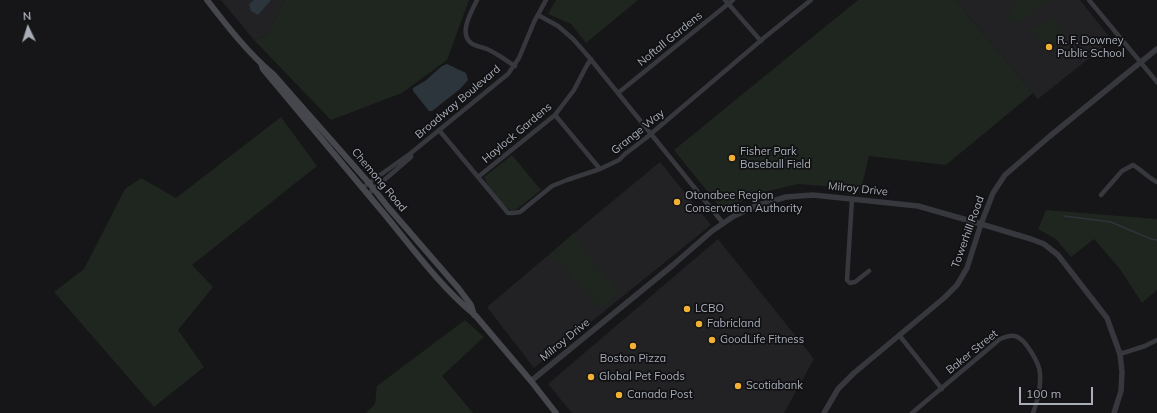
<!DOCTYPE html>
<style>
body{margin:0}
#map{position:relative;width:1157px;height:413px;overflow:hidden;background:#161618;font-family:Mulish,sans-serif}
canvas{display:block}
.north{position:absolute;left:8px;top:8px;width:40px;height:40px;-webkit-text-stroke:3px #111113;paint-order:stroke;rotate:356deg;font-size:11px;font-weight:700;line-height:16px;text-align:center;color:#a8adb8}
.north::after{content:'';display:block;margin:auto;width:14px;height:18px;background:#a8adb8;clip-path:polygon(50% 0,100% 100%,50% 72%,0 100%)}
.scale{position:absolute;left:1019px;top:387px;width:74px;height:18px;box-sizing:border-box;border:2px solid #a8adb8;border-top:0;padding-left:5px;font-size:12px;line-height:14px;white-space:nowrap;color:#a8adb8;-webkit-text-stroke:3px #111113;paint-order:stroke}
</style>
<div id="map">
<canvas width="1157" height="413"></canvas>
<div class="north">N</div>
<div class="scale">100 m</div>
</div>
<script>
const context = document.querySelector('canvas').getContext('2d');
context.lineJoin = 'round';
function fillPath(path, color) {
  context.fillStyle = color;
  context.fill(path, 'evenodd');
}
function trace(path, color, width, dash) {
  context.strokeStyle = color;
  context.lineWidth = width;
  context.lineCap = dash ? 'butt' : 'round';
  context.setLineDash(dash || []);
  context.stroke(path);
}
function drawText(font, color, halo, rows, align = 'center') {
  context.font = font + ' Mulish,sans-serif';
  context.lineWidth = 3.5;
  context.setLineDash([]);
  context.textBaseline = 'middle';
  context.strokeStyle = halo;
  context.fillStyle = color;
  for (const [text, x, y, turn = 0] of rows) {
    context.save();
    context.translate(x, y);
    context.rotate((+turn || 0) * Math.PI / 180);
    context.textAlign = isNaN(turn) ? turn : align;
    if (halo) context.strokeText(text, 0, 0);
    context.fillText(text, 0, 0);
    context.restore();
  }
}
fillPath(new Path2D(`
 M221 0H285L267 35 254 40Z
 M955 0H1080L1112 40 1038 99Z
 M660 162 711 225 534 368 487 307 591 219Z
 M718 239 814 359 784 413H572L548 384Z`), '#222225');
fillPath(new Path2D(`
 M285 0H469L447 60 402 93 331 120 254 40 267 35Z
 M556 0H638L586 43 571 24 548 14Z
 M858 0H955L1033 93 946 165 869 156 861 189 798 184 756 194 723 211 674 150Z
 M1012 0H1026L1029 3 1032 0H1039V1L1045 0 1049 4H1042L1023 21 1014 24 1008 18 1012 10 1017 6Z
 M1052 19 1054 20 1065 37 1054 43H1044L1036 36 1032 30Z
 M281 117 317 166 192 265 213 287 178 330 204 367 154 407 54 292 84 269 125 189 141 178 176 198Z
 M512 155 541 190 517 209 512 211C502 206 488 188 484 177Z
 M1046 210 1157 219V290L1142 303 1120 269 1094 239 1071 257 1056 239 1038 229Z
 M574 233 585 251 618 292 600 309 563 265 549 255Z
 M465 320 484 337 442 376 473 413H366L375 404 377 386Z`), '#1e261f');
fillPath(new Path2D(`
 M254 0H271L258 15 251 11 249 4Z
 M447 64 466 73 468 80 460 89 432 111H429L413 91V88L425 81 442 66Z`), '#2c353c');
trace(new Path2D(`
 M1064 216 1111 222 1151 239 1157 240`), '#2c353c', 1.5);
trace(new Path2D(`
 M477 0C472 11 458 33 471 43 476 47 485 47 491 51 499 55 507 61 515 66
 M725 0 761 41
 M1089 0 1157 82
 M538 15 558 26 573 39 588 56 723 223
 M618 93 733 0
 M555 115 600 169
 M439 130 508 213H513L520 212 552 186 567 180 600 169 619 160 625 154 646 138 765 37 811 0
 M478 177 555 115 574 90 586 67 591 59
 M362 188 411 153 508 74 519 58 534 22 546 0
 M368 194 411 157V153
 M1101 195 1122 171 1133 165C1142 170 1148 178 1157 182
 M852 199 847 280 850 283 855 282 869 271
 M899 335 942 389
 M1120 354 1145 346 1157 340
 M912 413 1000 339C1005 337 1010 335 1015 336 1025 338 1040 364 1040 374 1041 387 1038 400 1033 413`), '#37383d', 4.5);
trace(new Path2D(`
 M531 381 673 265 712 231 734 216 755 206 786 197 813 195 918 206 981 224 1031 239 1044 244 1058 255 1107 318 1120 354 1122 372 1121 391 1114 413
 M824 413 838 389 854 373 944 298 957 285 967 268 981 224 993 193 1005 175 1050 136 1157 49`), '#37383d', 5.5);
trace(new Path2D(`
 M207 0C227 26 248 53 273 74L369 183 388 207 459 289 471 305 474 315
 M261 63 263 69C304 118 345 167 386 216 413 249 441 287 475 315L531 381 556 413`), '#45474d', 6);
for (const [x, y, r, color] of [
 [1049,47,4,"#f2b134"],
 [732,158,4,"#f2b134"],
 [677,202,4,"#f2b134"],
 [687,309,4,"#f2b134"],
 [699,324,4,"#f2b134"],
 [712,340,4,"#f2b134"],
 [633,346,4,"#f2b134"],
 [591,377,4,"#f2b134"],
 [738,386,4,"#f2b134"],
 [619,395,4,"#f2b134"]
]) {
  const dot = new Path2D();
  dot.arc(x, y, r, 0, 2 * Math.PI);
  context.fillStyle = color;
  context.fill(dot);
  trace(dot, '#111113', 1.5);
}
drawText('11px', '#a8adb8', '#111113', [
 ["Noftall Gardens",670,39,-39],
 ["Broadway Boulevard",458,102,-40],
 ["Grange Way",638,132,-39],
 ["Haylock Gardens",517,133,-40],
 ["Chemong Road",379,180,50],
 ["Milroy Drive",858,189,6],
 ["Towerhill Road",968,232,-70],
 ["Milroy Drive",565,340,-39],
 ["Baker Street",972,352,-39]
]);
drawText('11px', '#a8adb8', '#111113', [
 ["R. F. Downey",1057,41],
 ["Public School",1057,54],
 ["Fisher Park",740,152],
 ["Baseball Field",740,165],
 ["Otonabee Region",685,196],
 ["Conservation Authority",685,209],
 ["LCBO",695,309],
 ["Fabricland",707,324],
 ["GoodLife Fitness",720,340],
 ["Boston Pizza",633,359,"center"],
 ["Global Pet Foods",599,377],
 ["Scotiabank",746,386],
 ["Canada Post",627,395]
], 'left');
</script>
